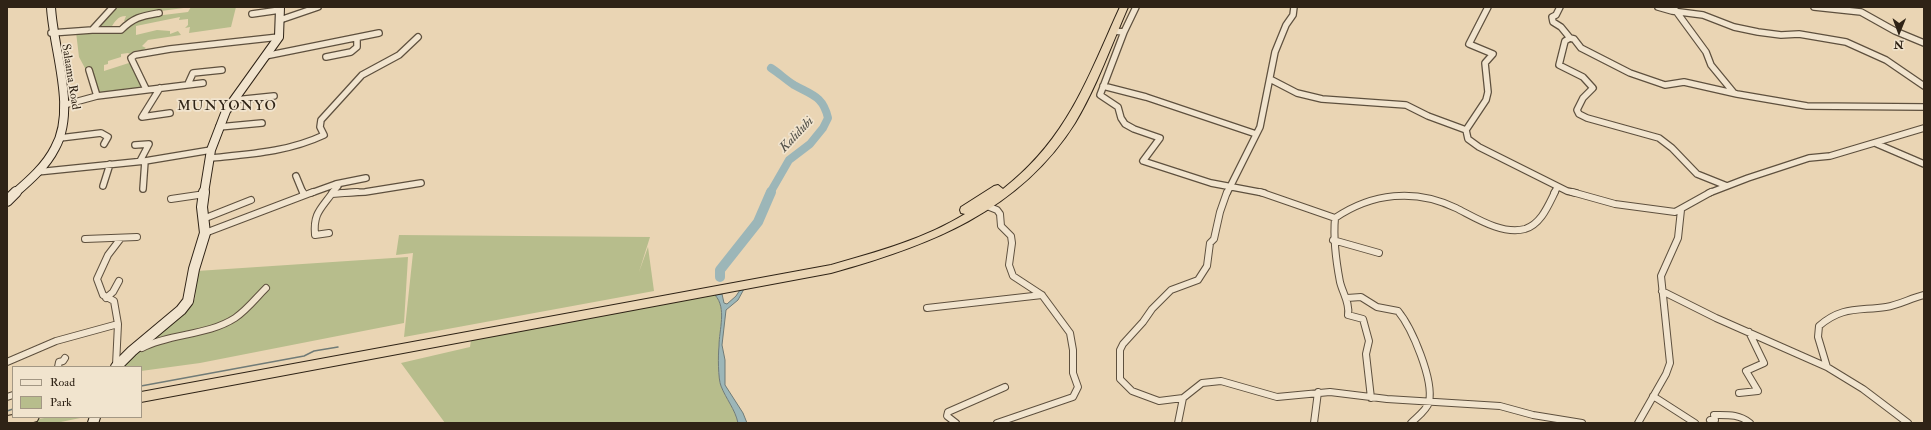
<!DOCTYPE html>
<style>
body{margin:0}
#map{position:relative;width:1931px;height:430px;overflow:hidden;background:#ead5b4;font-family:"IM FELL Double Pica",serif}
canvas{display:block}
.frame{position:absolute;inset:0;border:8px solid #2f2316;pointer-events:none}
.legend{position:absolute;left:12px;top:366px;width:130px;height:52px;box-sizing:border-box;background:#f1e4ce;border:1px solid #a39784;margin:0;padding:5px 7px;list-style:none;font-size:12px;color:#2f2316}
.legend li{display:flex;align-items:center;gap:8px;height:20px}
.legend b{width:20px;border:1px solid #a39784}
.north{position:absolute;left:1879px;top:12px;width:40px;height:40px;-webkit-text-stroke:3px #f1e4ce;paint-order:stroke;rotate:181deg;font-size:11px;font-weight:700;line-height:16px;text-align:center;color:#2f2316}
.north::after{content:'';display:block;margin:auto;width:14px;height:18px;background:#2f2316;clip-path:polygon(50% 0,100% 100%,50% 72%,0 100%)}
</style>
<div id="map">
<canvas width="1931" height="430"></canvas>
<div class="frame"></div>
<ul class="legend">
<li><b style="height:5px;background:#f1e4ce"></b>Road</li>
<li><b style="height:11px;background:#b7bd8c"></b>Park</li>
</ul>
<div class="north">N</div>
</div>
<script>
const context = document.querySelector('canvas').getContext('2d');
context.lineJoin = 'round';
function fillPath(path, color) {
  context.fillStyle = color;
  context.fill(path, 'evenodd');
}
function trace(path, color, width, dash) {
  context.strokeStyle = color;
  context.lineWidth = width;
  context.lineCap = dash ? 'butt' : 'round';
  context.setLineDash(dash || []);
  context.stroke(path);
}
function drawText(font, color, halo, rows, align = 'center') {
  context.font = font + ' "IM FELL Double Pica",serif';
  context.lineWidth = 3.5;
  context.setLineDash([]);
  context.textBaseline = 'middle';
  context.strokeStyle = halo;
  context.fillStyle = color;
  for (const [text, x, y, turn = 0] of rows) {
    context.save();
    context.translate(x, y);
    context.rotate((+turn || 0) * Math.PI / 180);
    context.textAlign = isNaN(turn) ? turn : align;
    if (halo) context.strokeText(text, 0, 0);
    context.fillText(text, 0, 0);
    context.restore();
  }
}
fillPath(new Path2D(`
 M114 7H236L231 27 189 33 190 27 185 28 188 25V19L179 20 180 17 136 26V35L157 30 170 31V34L178 31 181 35 148 40 142 46 146 48 143 50 134 51 130 54 128 53 121 54V57L108 61V64L104 65V71L132 62 144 88 99 94 79 57 76 32 122 30 139 18 188 12 191 7 146 13 127 22 124 21 126 16C117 16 115 22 110 29H95Z
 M399 235 650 237 639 272 648 247 654 291 404 337 413 253 396 255Z
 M408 257 404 323 200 363 141 371V367H122L195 299 197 271Z
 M715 295C727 308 719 330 719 346 718 355 718 379 721 386 726 399 735 409 738 423H445L401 363 470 347 471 340Z
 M50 417H85L56 423H15Z`), '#b7bd8c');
const water = new Path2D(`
 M744 289 738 300 726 310 722 345 725 360V385L743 413 747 423H738C735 409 726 399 721 386 718 379 718 355 719 346 719 330 727 308 715 295L722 294 724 303 727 304 736 296 740 290Z`);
fillPath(water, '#9cb6b8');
trace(water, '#707b77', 1);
trace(new Path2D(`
 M141 386 304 356 314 351 338 347
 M7 411 13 409`), '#707b77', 1.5);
trace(new Path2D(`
 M770 193 789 160 810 144 823 128 828 118C823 96 812 95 794 85 786 80 779 73 771 68`), '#9cb6b8', 8);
trace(new Path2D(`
 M720 277V270L758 222 771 192`), '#9cb6b8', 10);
const streetFar1 = new Path2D(`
 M1488 7 1469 44 1493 54 1485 63 1488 92 1486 100 1466 130 1468 139 1479 147 1567 191 1576 193
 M1560 7 1556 15 1552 17 1553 22 1561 27 1570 38 1574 39 1581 48 1630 73 1665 85 1684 82 1737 94 1807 106 1924 107
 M1658 7 1672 11 1703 15 1734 27 1758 32 1781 35 1799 34 1846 42 1886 60 1924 86
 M1673 7 1706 52 1711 65 1734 93
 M1814 7 1861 12 1895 31 1924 43
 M252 14 280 10
 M280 20 318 7
 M92 30H121C134 17 142 16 159 13
 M1113 31 1124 32 1100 95 1118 107 1121 118 1125 124 1134 129 1160 138 1143 161 1211 183 1264 193
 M1124 32 1136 7
 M51 33 92 30 113 7
 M1570 38 1565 41 1559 65 1583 77 1593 88 1583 98 1577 110 1579 114 1587 118 1659 138 1672 148 1697 174 1727 186
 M265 56 379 33
 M326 57 351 52 357 47V38
 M89 70 97 96
 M1270 79 1297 93 1322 99 1406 105 1428 116 1466 130
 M188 84 193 73 222 70
 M1103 86 1146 97 1256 134
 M160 88 142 117 170 113
 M146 89 131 58 135 55 170 49 279 37
 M235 100 274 96
 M64 105 97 96 203 83
 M219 127 262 123
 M60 138 101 133 108 137 104 144
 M1875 143 1924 164
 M135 145 149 144 140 161
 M211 158C250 154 288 152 324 135L320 127 321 120 362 75 399 55 418 37
 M37 172 145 161 211 150
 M296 176 303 193
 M336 184 366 178
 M103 186 110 164
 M143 189 145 161
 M311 193 336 184 338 186 332 193
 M341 193 365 192 421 183
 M1227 193 1260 127 1275 52 1286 25 1293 15 1294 7
 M1554 193 1557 188
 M1709 193 1748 178 1809 158 1830 156 1924 128`);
const street = new Path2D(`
 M303 192 304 195
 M1227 192 1220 212 1214 239 1210 243 1207 266 1198 280 1171 290 1152 309 1143 322 1123 344 1120 350V379L1132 391 1159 401 1183 398 1202 383 1221 381 1277 397 1330 392 1387 399 1500 406 1533 415 1582 423
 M1260 192 1335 218
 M1572 192 1615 204 1675 212 1711 192
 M332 194 357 192
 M171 199 205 194
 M987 206 997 210 1000 214 1001 226 1011 236 1012 243 1009 265 1013 276 1042 295 1070 333 1073 350V373L1078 387 1073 397 997 423
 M203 219 251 200
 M205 233 313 192
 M329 233 315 235C313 213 321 209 333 192
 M85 239 137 237
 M1333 240 1379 253
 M1662 291 1716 318 1827 367 1863 389 1908 423
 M106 298 113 292 119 281
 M1347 298 1361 297 1377 307 1398 311C1412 328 1434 380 1429 402 1427 410 1417 417 1411 423
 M927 308 1042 295
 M118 324 114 301 103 295 97 279 108 255 121 238
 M142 348C171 333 207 336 235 318 247 310 256 298 266 288
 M7 362 56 341 118 324 116 365
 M58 367 59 362 63 361 65 358
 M1827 367 1818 337 1819 326C1842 306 1858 311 1886 307 1899 305 1911 298 1924 295
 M1739 393 1758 391 1746 371 1764 363 1749 332
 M1653 396 1695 423
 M7 397 13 395
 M1371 398 1366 354 1369 341 1363 319 1348 315C1350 303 1343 294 1340 282 1336 261 1333 240 1335 218 1372 193 1415 188 1456 208 1476 218 1502 235 1525 229 1541 224 1548 206 1555 192
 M956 423 947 416 948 412 1005 387
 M1178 423 1183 398
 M1314 423 1318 392
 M1638 423 1666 374 1670 363 1661 276 1678 238 1681 210
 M1713 423 1710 420H1715L1714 415C1728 415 1739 414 1750 423`);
const secondaryFar1 = new Path2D(`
 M15 193C30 180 46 166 55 148 77 109 53 49 51 7
 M204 193 211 150 226 111 279 37 280 7`);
const secondary = new Path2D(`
 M7 201 16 192
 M116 367 132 351 181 310 188 301 194 269 205 233 202 207 204 192
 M93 423 95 417`);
const highway = new Path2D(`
 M1120 7H1128C1111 46 1097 86 1075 123 1019 212 928 246 831 273L141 402V392L831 265C877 252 924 239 965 214L961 213 960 210 961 207 994 186 998 185 1003 189C1068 138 1087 79 1120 7Z
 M13 415V417H39L37 421 30 423H7V416Z`);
trace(streetFar1, '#5e503e', 8);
trace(street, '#5e503e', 8);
trace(secondaryFar1, '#2f2316', 10);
trace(secondary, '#2f2316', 12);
trace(highway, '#2f2316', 2);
trace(streetFar1, '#f1e4ce', 5.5);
trace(street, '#f1e4ce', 6);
trace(secondaryFar1, '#f1e4ce', 8);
trace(secondary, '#f1e4ce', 10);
fillPath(highway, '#ead5b4');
drawText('12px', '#2f2316', '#f1e4ce', [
 ["Salaama Road",70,77,81]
]);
drawText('italic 13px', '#504f47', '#f1e4ce', [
 ["Kalidubi",797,135,-47]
]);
context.letterSpacing = '1px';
drawText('14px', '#2f2316', '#f1e4ce', [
 ["MUNYONYO",227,107]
]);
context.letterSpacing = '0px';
</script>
